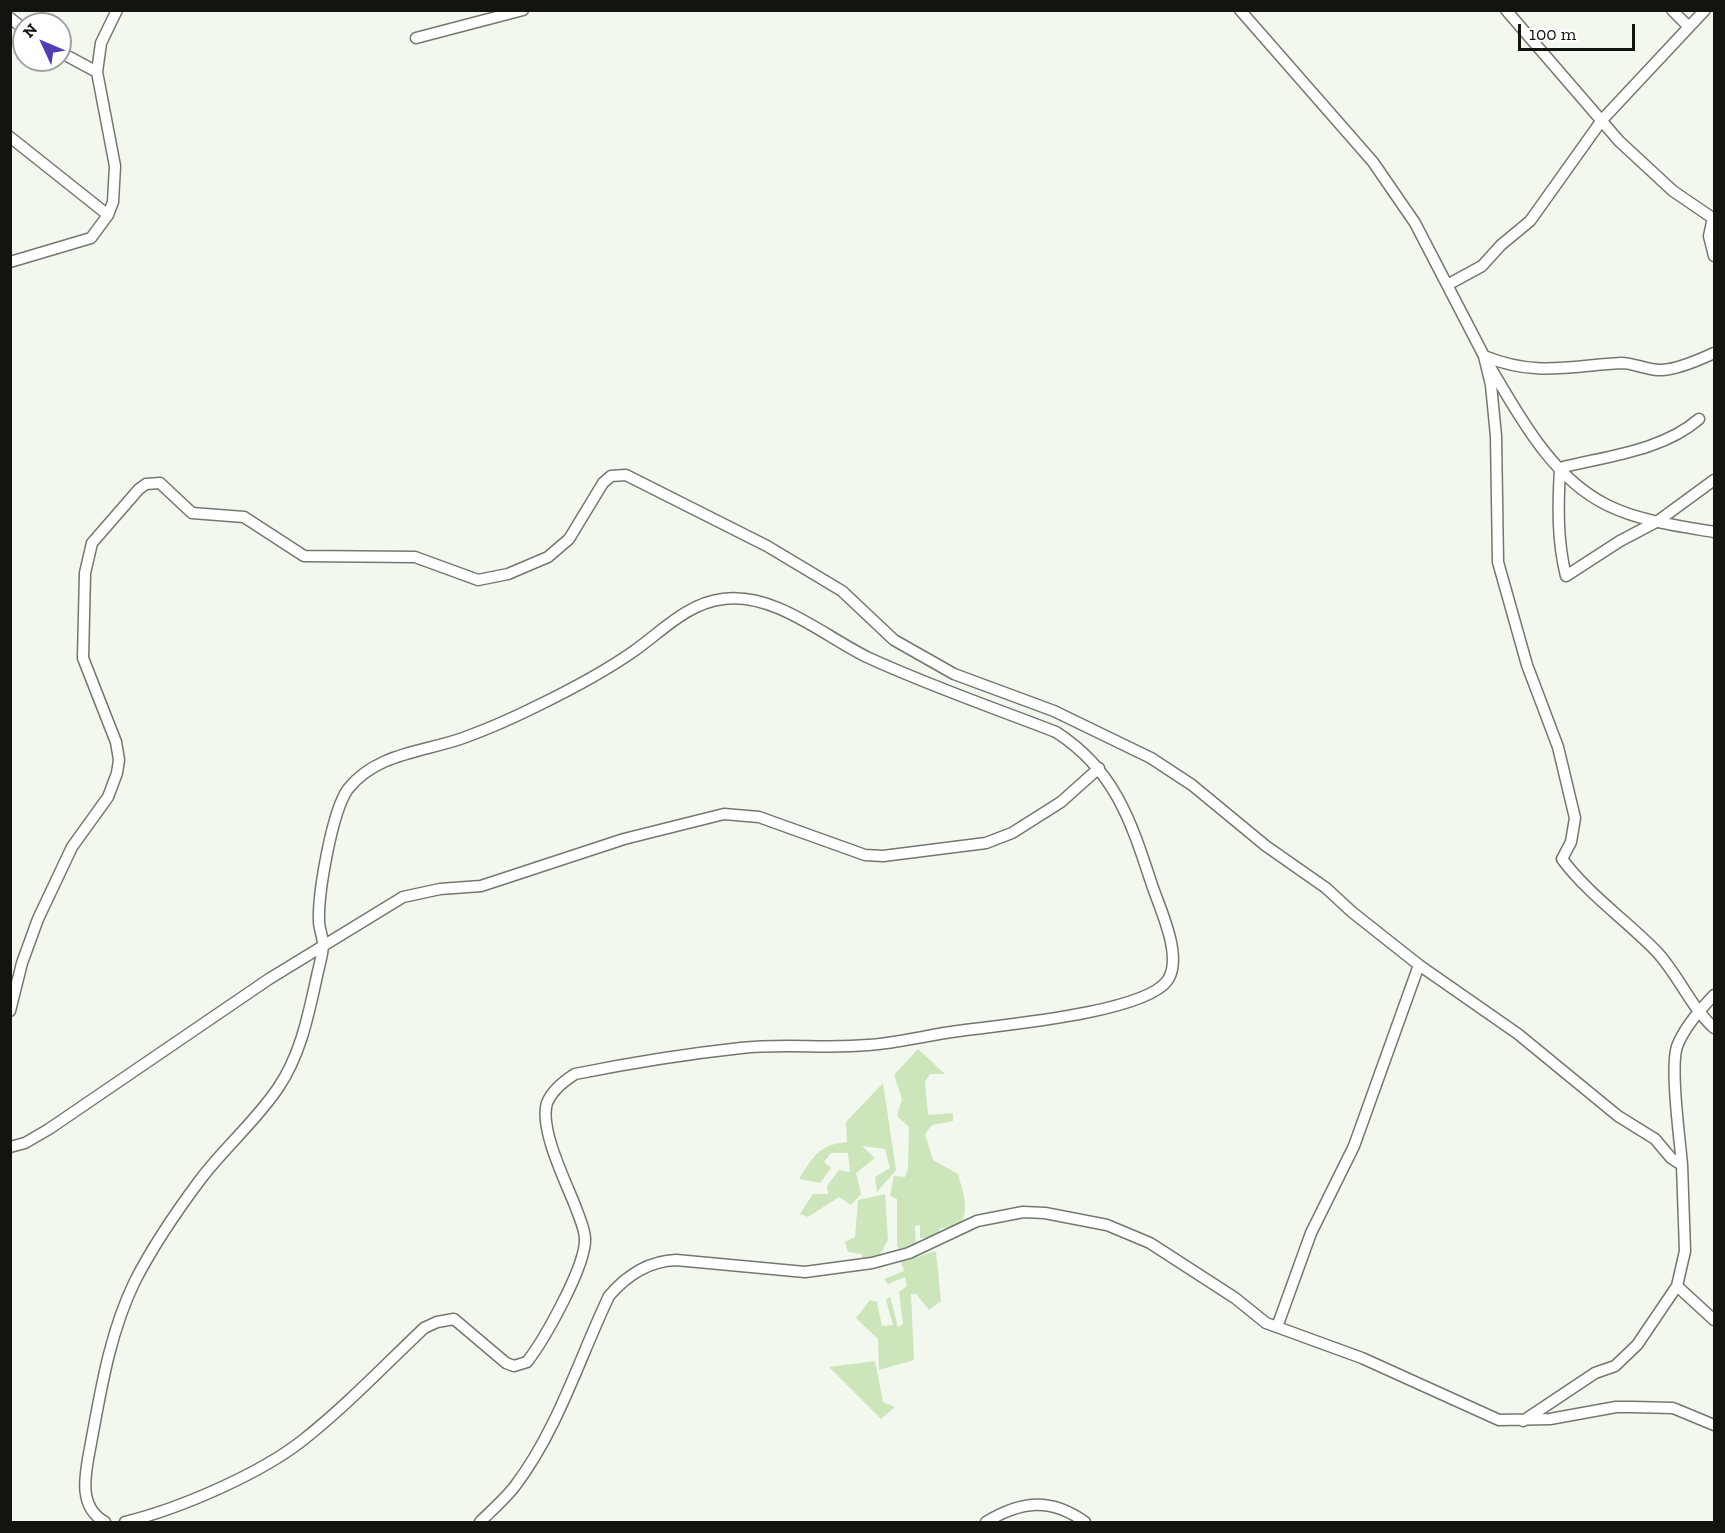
<!DOCTYPE html>
<style>
body{margin:0}
#map{position:relative;width:1725px;height:1533px;overflow:hidden;background:#f2f8ee;font-family:"Zilla Slab",serif}
canvas{display:block}
.frame{position:absolute;inset:0;border:12px solid #121410;pointer-events:none}
.north{position:absolute;left:12px;top:12px;width:60px;height:60px;box-sizing:border-box;background:#fff;border:2px solid #a0a19f;border-radius:50%;rotate:314deg;font-size:16px;font-weight:700;line-height:24px;text-align:center;color:#121410}
.north::after{content:'';display:block;margin:auto;width:21px;height:27px;background:#4e3eb5;clip-path:polygon(50% 0,100% 100%,50% 72%,0 100%)}
.scale{position:absolute;left:1518px;top:24px;width:117px;height:27px;box-sizing:border-box;border:3px solid #121410;border-top:0;padding-left:8px;font-size:18px;line-height:21px;white-space:nowrap;color:#121410;-webkit-text-stroke:4px #fff;paint-order:stroke}
</style>
<div id="map">
<canvas width="1725" height="1533"></canvas>
<div class="frame"></div>
<div class="north">N</div>
<div class="scale">100 m</div>
</div>
<script>
const context = document.querySelector('canvas').getContext('2d');
context.lineJoin = 'round';
function fillPath(path, color) {
  context.fillStyle = color;
  context.fill(path, 'evenodd');
}
function trace(path, color, width, dash) {
  context.strokeStyle = color;
  context.lineWidth = width;
  context.lineCap = dash ? 'butt' : 'round';
  context.setLineDash(dash || []);
  context.stroke(path);
}
fillPath(new Path2D(`
 M918 1049 945 1074H930L925 1082 928 1115 953 1113V1121L932 1125 925 1134 933 1160 958 1174C963 1193 972 1213 956 1229L939 1228 940 1237 920 1238V1225L915 1226 916 1247 909 1245 903 1253 897 1246V1199L890 1196 894 1176 905 1177 908 1169 909 1127 897 1116 902 1099 894 1075Z
 M883 1083 896 1170 877 1192 875 1177 890 1168 885 1149 862 1146 875 1158 856 1173 861 1194 851 1205 839 1197 808 1217 800 1214 813 1194H828L827 1186 839 1170 850 1172 848 1153H831L824 1162 831 1168 820 1183 799 1179C814 1156 818 1145 847 1142L846 1122Z
 M885 1194 888 1240 878 1258 863 1263 862 1254 848 1252 845 1242 855 1237 858 1200Z
 M936 1251 941 1301 929 1310 916 1294H911L914 1360 879 1370 878 1339 856 1318 870 1300 877 1302 882 1326 893 1325 886 1300 890 1296 898 1327 903 1324 899 1292 907 1286 905 1277 888 1284 884 1279 904 1271 901 1262Z
 M875 1361 883 1402 895 1407 881 1419 829 1367Z`), '#cce5bb');
const minor = new Path2D(`
 M1240 10 1373 162 1415 223 1484 356 1491 385 1496 436 1498 562 1527 665 1558 747 1575 818 1571 842 1562 859C1589 895 1626 920 1657 952 1679 976 1690 1006 1714 1028
 M1506 10 1619 141 1673 191 1714 219
 M10 18 24 29
 M1689 27 1705 10
 M416 38 523 10
 M60 52 97 72
 M10 137 108 215
 M1713 218 1709 236 1714 256
 M10 262 91 238 108 215 113 202 115 166 97 72 101 43 117 10
 M1449 284 1482 266 1501 245 1530 221 1602 120 1689 27 1672 10
 M1484 356C1536 377 1569 366 1621 363 1635 363 1649 371 1662 370 1679 369 1699 360 1714 353
 M1489 365C1519 416 1552 478 1607 505 1639 521 1679 526 1714 532
 M1699 419C1662 451 1607 456 1560 468 1558 505 1557 540 1566 576L1620 541 1658 521 1714 480
 M10 1011 22 963 38 919 72 847 108 797 117 773 119 760 116 742 83 658 85 573 92 543 139 489 146 484 160 483 192 513 244 517 304 556 415 557 478 580 508 574 548 557 569 539 603 483 611 476 626 475 767 546 842 591 894 640 954 674 1054 711 1151 758 1192 785 1266 846 1326 888 1352 912 1419 965 1518 1034 1618 1116 1655 1139 1671 1158 1682 1165 1685 1251 1677 1286 1637 1345 1615 1366 1595 1373 1523 1421
 M10 1147 25 1143 49 1129 269 979 403 897 440 889 481 886 624 839 724 814 759 817 865 855 883 856 986 843 1012 833 1061 802 1099 768
 M1682 1165C1680 1140 1669 1062 1678 1044 1686 1025 1701 1009 1714 995
 M1677 1286 1714 1320
 M1277 1327 1311 1233 1354 1146 1419 965
 M105 1522C76 1506 86 1471 91 1443 101 1389 110 1332 135 1281 153 1246 176 1212 200 1180 224 1148 255 1122 278 1088 301 1054 308 1016 317 976 319 966 323 954 323 944 323 937 319 929 319 921 318 893 332 811 348 789 376 753 424 752 463 738 488 729 513 718 537 706 570 690 604 672 634 651 662 631 688 603 723 599 775 592 825 637 869 658 930 686 994 708 1056 732 1115 770 1131 821 1152 885 1160 909 1184 958 1167 981 1143 1013 1001 1025 958 1031 928 1035 898 1043 868 1045 826 1049 783 1043 741 1048 685 1054 630 1063 575 1074 564 1081 552 1090 547 1103 539 1129 566 1182 576 1208 579 1217 585 1229 585 1239 586 1266 544 1340 527 1362L514 1366 506 1363 454 1319 437 1322 424 1328C384 1366 346 1406 303 1440 260 1474 179 1509 125 1522
 M480 1522C491 1511 505 1499 515 1486 558 1429 579 1359 609 1296 627 1275 649 1261 676 1260L805 1272 872 1263 909 1253 977 1221 1023 1212 1045 1213 1107 1225 1150 1243 1235 1298 1266 1323 1362 1358 1499 1420 1550 1419 1616 1407H1632L1673 1408 1714 1425
 M986 1522C1021 1501 1050 1497 1085 1522`);
trace(minor, '#73786f', 13);
trace(minor, '#fff', 10);
</script>
